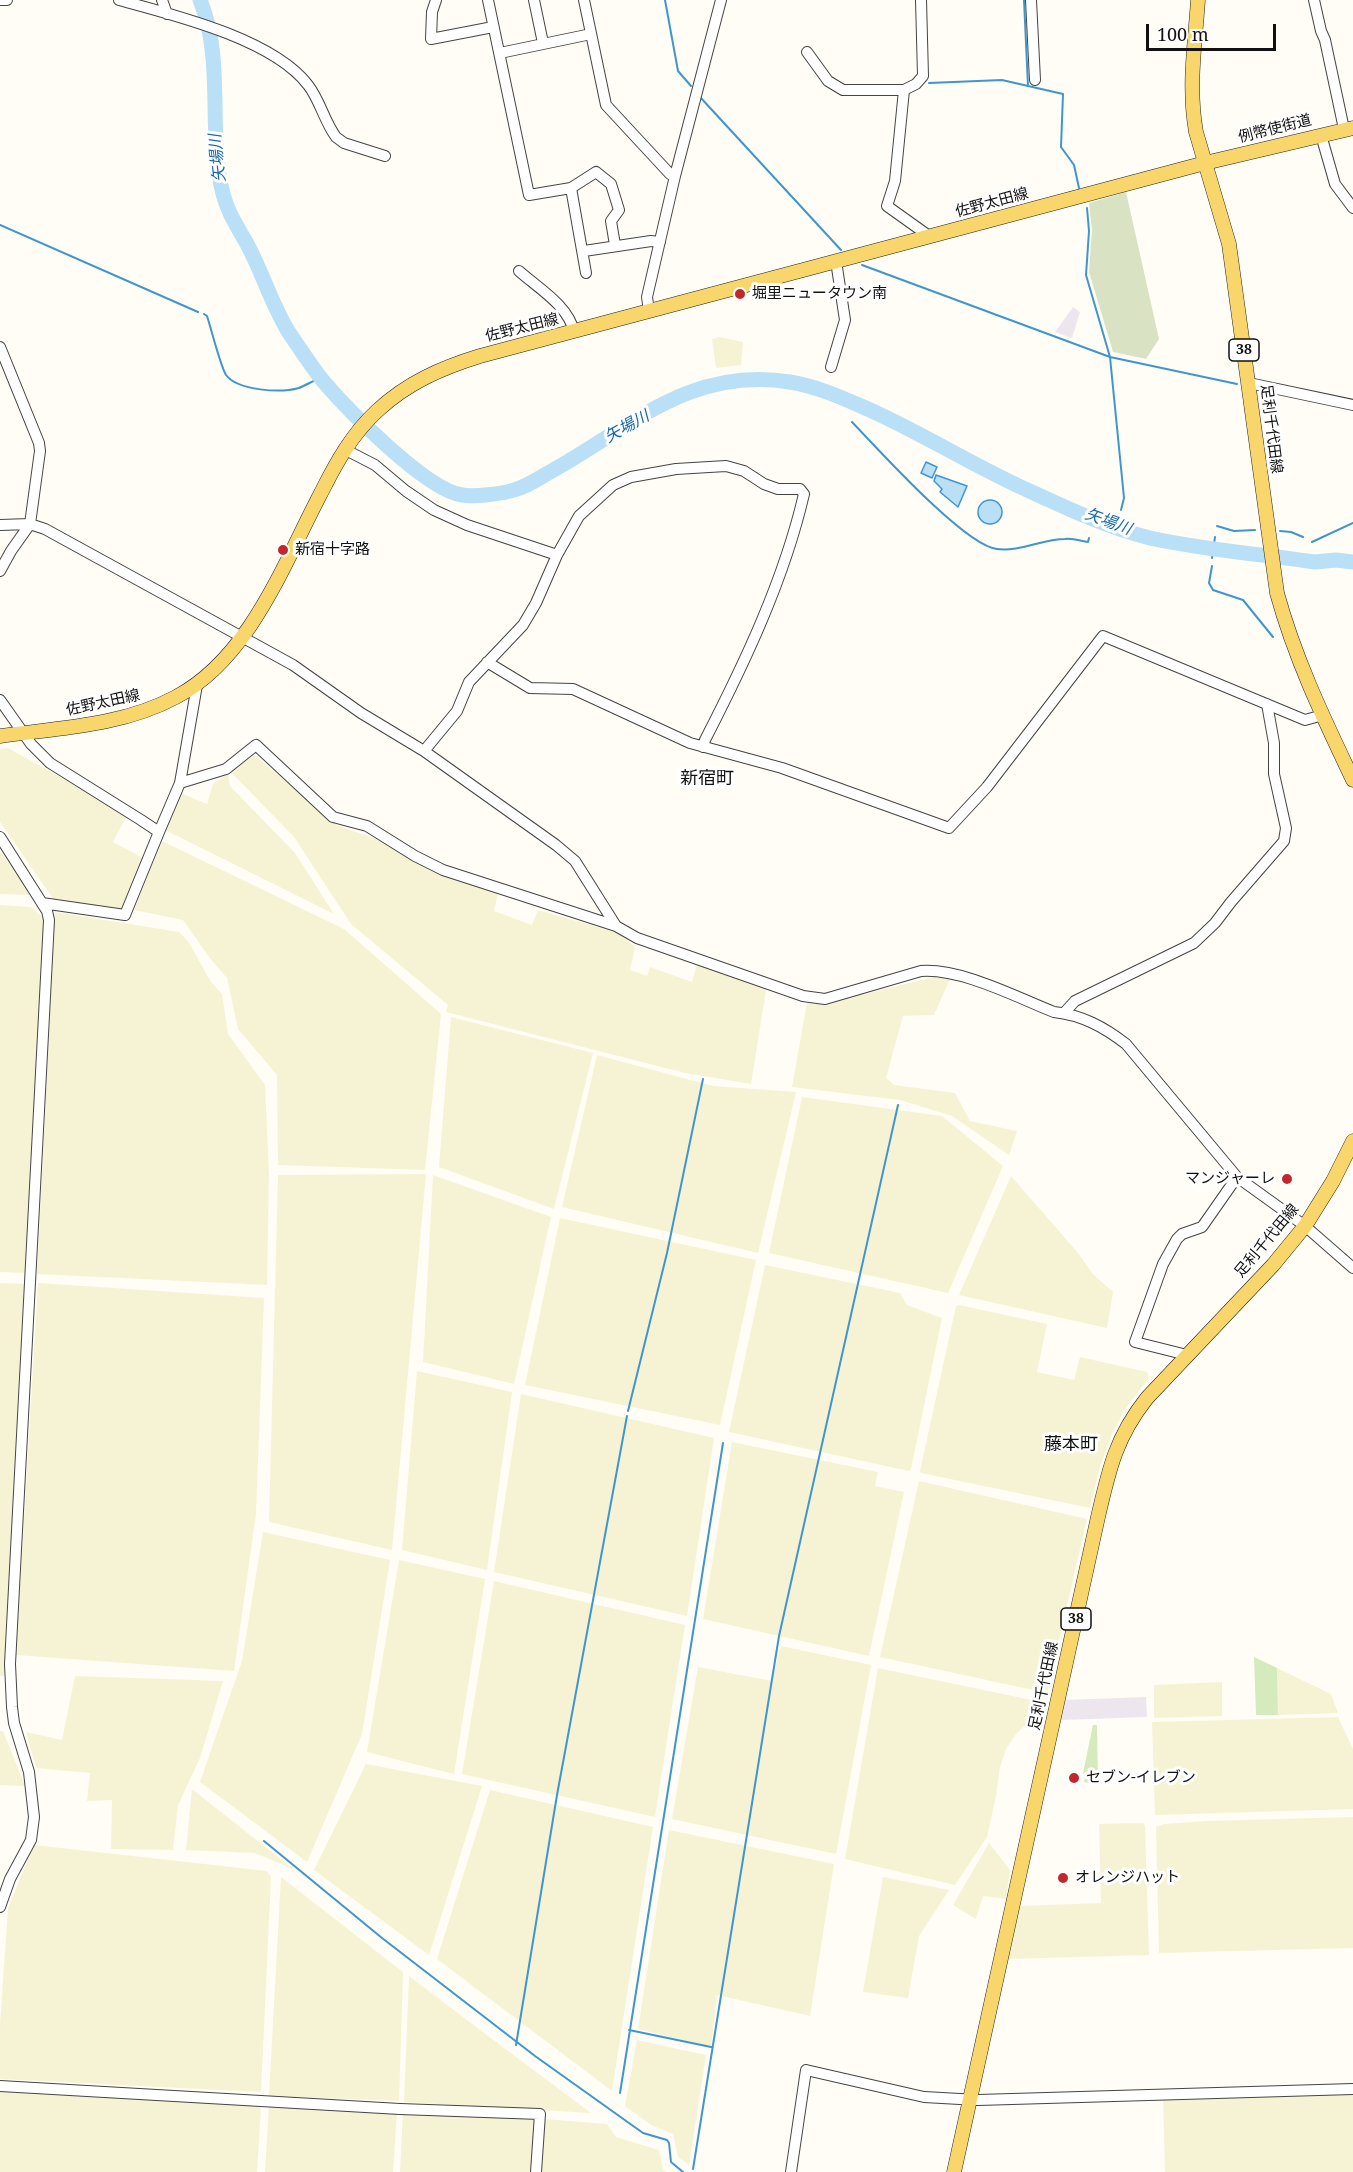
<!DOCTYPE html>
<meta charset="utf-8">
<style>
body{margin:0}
#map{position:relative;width:1353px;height:2172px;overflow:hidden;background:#fffdf5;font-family:"Noto Serif",serif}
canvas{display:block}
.scale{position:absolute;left:1146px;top:24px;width:130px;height:27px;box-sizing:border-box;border:3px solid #111;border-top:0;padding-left:8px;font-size:18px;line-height:21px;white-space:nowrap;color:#111;-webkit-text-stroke:4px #fff;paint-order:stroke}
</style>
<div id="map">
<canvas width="1353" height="2172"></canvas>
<div class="scale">100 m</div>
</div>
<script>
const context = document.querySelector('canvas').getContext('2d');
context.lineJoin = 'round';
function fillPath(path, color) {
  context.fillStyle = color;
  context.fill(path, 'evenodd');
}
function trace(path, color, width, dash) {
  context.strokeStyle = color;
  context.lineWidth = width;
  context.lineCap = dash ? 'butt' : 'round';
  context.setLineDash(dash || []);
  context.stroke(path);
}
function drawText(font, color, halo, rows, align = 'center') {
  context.font = font + ' "Noto Serif","Noto Sans JP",serif';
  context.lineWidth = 6;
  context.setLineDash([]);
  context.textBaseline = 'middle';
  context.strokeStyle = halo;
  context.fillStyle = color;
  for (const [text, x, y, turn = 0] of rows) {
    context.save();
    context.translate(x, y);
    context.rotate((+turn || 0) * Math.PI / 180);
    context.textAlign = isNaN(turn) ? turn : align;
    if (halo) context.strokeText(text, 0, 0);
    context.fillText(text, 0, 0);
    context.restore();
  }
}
fillPath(new Path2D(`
 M1073 307 1080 312 1072 338 1055 332Z
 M1146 1697 1147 1717 1061 1720 1065 1700Z`), '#eee6ef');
fillPath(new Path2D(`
 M719 337 743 342 741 365 716 368 712 339Z
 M8 748 91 794 126 817 113 842 143 858 122 909 54 900 0 822V749Z
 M255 755 336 825 379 840 432 871 498 893 494 911 532 925 538 910 618 933 635 947 630 970 647 976 650 967 692 982 697 964 766 990 751 1084 685 1073 446 1012 448 1005 351 924 294 837 231 772Z
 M228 774 230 786 295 853 334 914 165 830 181 793 207 804 213 784Z
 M162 841 344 929 441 1014 425 1170 278 1165 277 1075 238 1029 227 978 209 957 183 920 134 910Z
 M0 851 31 895 0 894Z
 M0 905 31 907 44 919 25 1273 0 1272Z
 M55 912 179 932 188 941 211 982 222 994 228 1034 265 1085 269 1175 267 1285 37 1274Z
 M934 977 950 979 934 1015 903 1016 886 1078 894 1085 955 1093 970 1121 1017 1131 1009 1155 952 1116 900 1100 792 1087 807 1002 827 1003Z
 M451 1017 593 1053 554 1209 439 1167Z
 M597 1055 713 1086 796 1092 758 1253 562 1207Z
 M802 1097 942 1116 1003 1166 948 1293 769 1253Z
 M426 1174 392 1550 269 1522 278 1175Z
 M433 1175 551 1217 514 1384 423 1362Z
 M1011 1176 1078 1253 1093 1274 1113 1292 1107 1328 959 1295Z
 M560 1218 756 1260 720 1425 525 1385Z
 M765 1265 900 1293 907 1305 942 1318 911 1469 909 1471 729 1432Z
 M0 1283 24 1284 4 1676H0Z
 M38 1283 264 1298 256 1514 234 1671 16 1655Z
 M959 1305 1047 1324 1037 1372 1074 1380 1080 1357 1147 1372 1149 1378 1125 1409 1112 1434 1100 1467 1090 1508 921 1473 920 1471 956 1306Z
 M417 1371 512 1392 487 1570 402 1550Z
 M521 1394 714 1438 687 1616 494 1572Z
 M732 1442 878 1472 875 1486 904 1492 869 1656 703 1619Z
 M919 1481 1087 1519 1047 1693 880 1657Z
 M263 1532 390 1560 362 1734 307 1862 200 1782 242 1661Z
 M399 1560 485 1579 454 1774 367 1752Z
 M494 1581 685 1625 655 1817 462 1774Z
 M781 1646 871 1665 836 1854 672 1819 698 1667 772 1681Z
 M878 1668 1046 1703V1705L1016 1734 1006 1749 1000 1767 996 1796 987 1837 955 1885 845 1859Z
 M1277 1668 1331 1694 1338 1713 1278 1715Z
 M75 1676 223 1681 200 1758 178 1805 173 1850 111 1849 112 1800 87 1801 90 1773 36 1768 26 1732 62 1740Z
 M1222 1682V1716L1154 1718V1685Z
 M1338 1717 1353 1749V1809L1155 1815 1152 1722Z
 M0 1731H3L25 1786 0 1785Z
 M366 1764 482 1786 429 1955 314 1870Z
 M192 1789 293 1869 255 1853 186 1850Z
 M490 1790 653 1827 612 2091 437 1959Z
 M1353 1817V1948L1159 1953 1156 1827 1164 1824 1207 1821Z
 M1143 1823 1145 1826 1149 1955 1007 1959 1020 1906 1101 1903 1099 1824Z
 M669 1830 834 1864 810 2016 717 1995 711 2047 638 2029Z
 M989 1843 1010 1870 1006 1899 983 1896 976 1919 953 1905Z
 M34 1845 267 1871 271 1877 261 2092 0 2079V2024L8 1908Z
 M281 1877 403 1972 399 2101 269 2096Z
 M883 1877 949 1890 919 1936 908 1998 863 1992Z
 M409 1976 488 2036 591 2113 404 2102Z
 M637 2040 706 2055 689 2165 678 2157 673 2134 651 2125 625 2106Z
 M0 2089 261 2105 257 2172H0Z
 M1353 2093V2172H1165L1163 2098Z
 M269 2104 397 2112 393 2172H265Z
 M403 2112 536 2118 533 2172H400Z
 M544 2119 607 2124 616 2137 659 2150 663 2170 667 2172H541Z`), '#f6f3d4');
fillPath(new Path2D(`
 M1254 1657 1277 1668 1278 1715H1256Z
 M1093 1725H1097L1098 1784 1084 1782 1085 1774 1083 1773Z`), '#d5ebbd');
fillPath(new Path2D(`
 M1126 192 1159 339 1146 359 1113 352 1089 272 1092 230 1089 203Z`), '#d9e3c4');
const water = new Path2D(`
 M926 462 937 467 932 478 921 473Z
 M936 475 967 486 958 507 940 492 942 489 934 481Z
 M978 512a12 12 0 1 1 24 0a12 12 0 1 1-24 0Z`);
fillPath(water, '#b9e0f7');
trace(water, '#3f96cf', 1.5);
trace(new Path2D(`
 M665 0 678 71 691 86
 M1024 0 1028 86
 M929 83 1002 80 1063 94 1061 147 1074 165 1079 188
 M700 97 841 250
 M1087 208 1089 231 1086 275 1110 357 1124 498 1121 510
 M0 225 198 312
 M862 265 1110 357 1237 384
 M204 314 207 316C211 328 220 365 226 375 238 391 281 393 299 388 306 385 313 381 320 378
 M852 422C877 448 965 546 997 549 1020 552 1042 539 1065 539 1072 538 1081 541 1088 542L1089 538
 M1094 526 1096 519
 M1217 526 1234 531 1255 530
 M1115 527 1118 519
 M1280 531 1291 532 1303 537
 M1312 542 1353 523
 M1212 558 1215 537
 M1212 566 1209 583 1213 590 1243 600 1273 637
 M628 1411 667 1253 703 1079
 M264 1841 382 1938 535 2056 643 2133 667 2140 669 2143 671 2162 683 2172
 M629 2030 711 2047
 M516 2045 557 1795 627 1416
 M620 2093 723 1443
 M693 2169 779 1636 898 1105`), '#3f96cf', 2);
trace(new Path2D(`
 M200 0C225 61 207 131 223 194 228 213 237 226 246 242 262 271 271 303 288 331 298 346 312 367 323 381 347 409 426 490 462 495 474 497 502 494 514 490 526 487 538 479 548 473 629 429 688 366 790 382 815 386 838 396 861 406 917 430 968 463 1023 488 1064 507 1106 527 1150 538 1204 550 1260 554 1315 562L1336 560 1353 562`), '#b9e0f7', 15);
const minor = new Path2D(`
 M0 0H7
 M119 0C174 15 273 39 308 85 320 100 324 121 336 137L344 143 385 156
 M162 0 167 14
 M436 0 432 12 431 39 493 27
 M488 0 529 195 571 188 586 273
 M534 0 543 43
 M584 0 606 105 670 174 675 176
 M1031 0 1035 80
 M1314 0 1321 31 1325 40 1344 129
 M807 52 828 81 843 90H904L916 84 923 76 921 0
 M500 53 591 34
 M904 90 895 181 887 206 929 236
 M1321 135 1335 184 1353 208
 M571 188 596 172 611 184 619 210 611 221 615 245
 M584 251 651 241 660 242
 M519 271C538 288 569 306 574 332
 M649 311 647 297 675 176 721 0
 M0 347 39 443 40 451 30 524 11 551 0 571
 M831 367 845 320 836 261
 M1249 383 1353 405
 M344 449 375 465 406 491 434 510 467 525 557 555
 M0 525 30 524 45 529 293 665 361 713 424 751 556 845 575 861 616 926
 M487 662 530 688 573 689 690 743 782 768 949 828 987 787 1103 636 1305 720 1323 715
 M0 700 31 744 50 763 141 820 159 832 125 915 42 903
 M424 751 457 711 469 682 523 625 536 603 557 555 579 516 613 485 631 477 676 469 726 466 744 471 764 484 778 489H800L804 494C784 580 745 662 705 740L703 747
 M180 783 226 769 256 745 333 817 367 826 415 856 443 870 616 926 637 938 803 996 825 999 921 971C961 968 1016 997 1054 1012 1082 1015 1104 1027 1126 1044L1237 1177 1305 1226 1353 1268
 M159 832 180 783 197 685
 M0 837 47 911 49 920 10 1664 12 1707 14 1723 29 1772 34 1817 31 1840 10 1879 0 1907
 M1064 1013 1075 1001 1194 943 1215 923 1231 902 1284 841 1286 828 1274 774V743L1267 704
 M1187 1355 1135 1342 1163 1264 1177 1239 1182 1234 1202 1227 1237 1177
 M0 2086 400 2109 540 2114 536 2172
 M791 2172 806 2070 924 2097 978 2100 1353 2089`);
const major = new Path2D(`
 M1198 0C1195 44 1188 87 1196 132L1229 244 1277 593C1295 659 1324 719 1353 780
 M0 736C59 728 122 726 176 697 250 658 284 563 321 493 336 463 352 434 377 411 407 383 441 368 480 356L1205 163 1353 128
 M954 2172 1098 1517C1109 1469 1116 1437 1147 1398L1273 1265 1305 1226 1333 1181 1353 1141`);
trace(minor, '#444', 12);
trace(major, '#222', 15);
trace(minor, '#fff', 10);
trace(major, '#f9d66b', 14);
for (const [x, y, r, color] of [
 [740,294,6,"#c4262e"],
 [283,550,6,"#c4262e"],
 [1287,1179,6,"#c4262e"],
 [1074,1778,6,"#c4262e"],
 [1063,1878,6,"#c4262e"]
]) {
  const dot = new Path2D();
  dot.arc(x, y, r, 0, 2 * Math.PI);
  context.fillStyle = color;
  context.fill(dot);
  trace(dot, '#fff', 2);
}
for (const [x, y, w] of [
 [1244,350,30],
 [1076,1619,30]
]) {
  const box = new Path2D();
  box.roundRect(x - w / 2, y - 11, w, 22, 4.5);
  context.fillStyle = '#fff';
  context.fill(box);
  trace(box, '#111', 1.5);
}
drawText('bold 14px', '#111', null, [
 ["38",1244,350],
 ["38",1076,1619]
]);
drawText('15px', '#111', '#fff', [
 ["例幣使街道",1275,129,-14],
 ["佐野太田線",992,203,-15],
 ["佐野太田線",522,328,-14],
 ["足利千代田線",1271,429,83],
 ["佐野太田線",103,703,-12],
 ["足利千代田線",1267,1241,-50],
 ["足利千代田線",1044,1686,-78]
]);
drawText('15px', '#111', '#fff', [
 ["堀里ニュータウン南",752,294],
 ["新宿十字路",295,550],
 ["マンジャーレ",1275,1179,"right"],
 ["セブン-イレブン",1086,1778],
 ["オレンジハット",1075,1878]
], 'left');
drawText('italic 16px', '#1768a6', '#fff', [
 ["矢場川",218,158,-96],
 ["矢場川",627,427,-29],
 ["矢場川",1108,522,20]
]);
drawText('18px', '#111', '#fff', [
 ["新宿町",707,779],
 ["藤本町",1071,1445]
]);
</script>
